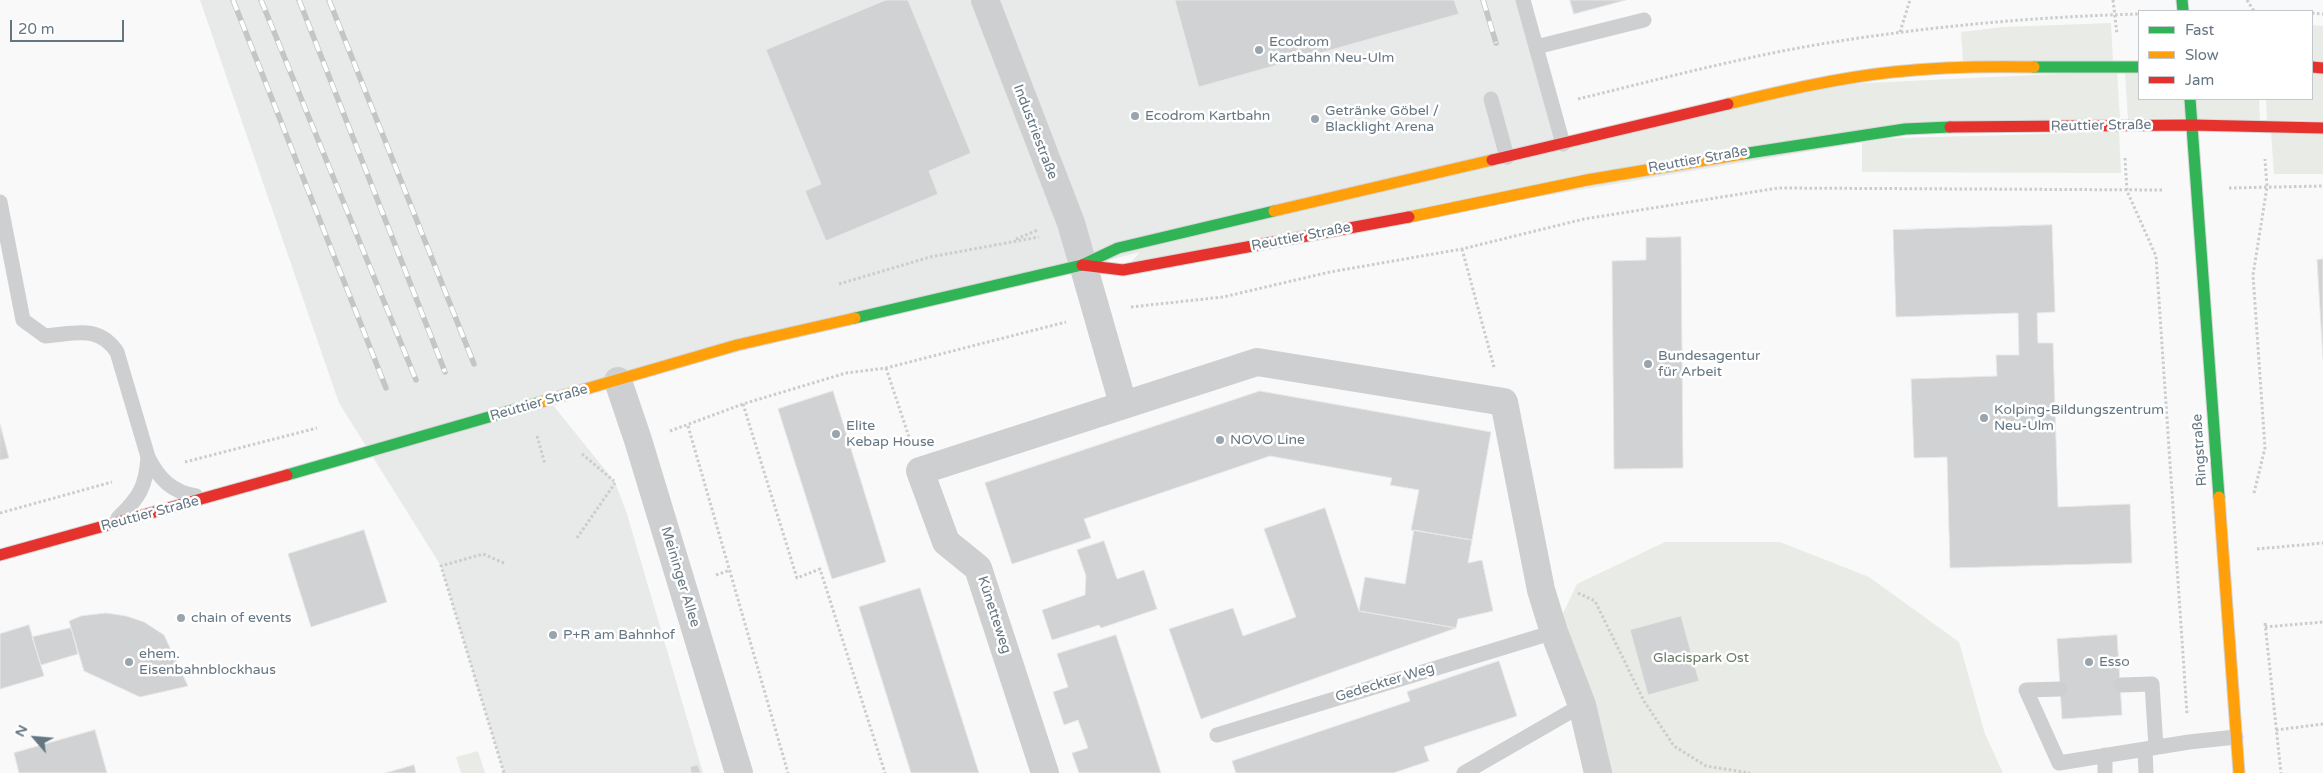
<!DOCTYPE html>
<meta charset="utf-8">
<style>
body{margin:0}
#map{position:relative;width:2323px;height:773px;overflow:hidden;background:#f9f9f9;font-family:"Varela Round",sans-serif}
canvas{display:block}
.legend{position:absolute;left:2138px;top:10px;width:175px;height:90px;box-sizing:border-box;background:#fff;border:1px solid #c1c8cd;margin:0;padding:6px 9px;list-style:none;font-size:15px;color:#657683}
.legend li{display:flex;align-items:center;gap:10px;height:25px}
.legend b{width:25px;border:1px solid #c1c8cd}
.north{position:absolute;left:10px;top:713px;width:50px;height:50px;-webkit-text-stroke:4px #fff;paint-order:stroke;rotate:297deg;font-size:14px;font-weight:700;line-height:20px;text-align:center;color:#657683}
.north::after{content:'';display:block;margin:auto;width:18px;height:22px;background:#657683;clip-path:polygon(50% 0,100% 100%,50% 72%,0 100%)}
.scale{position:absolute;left:10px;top:20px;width:114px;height:22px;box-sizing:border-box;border:2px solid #657683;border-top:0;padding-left:6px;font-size:15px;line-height:18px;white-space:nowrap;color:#657683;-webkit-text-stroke:4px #fff;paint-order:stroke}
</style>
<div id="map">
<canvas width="2323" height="773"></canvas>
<ul class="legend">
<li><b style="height:6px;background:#30b455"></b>Fast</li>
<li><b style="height:6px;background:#ff9f0a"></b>Slow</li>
<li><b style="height:6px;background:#e5322d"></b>Jam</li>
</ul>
<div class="north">N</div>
<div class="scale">20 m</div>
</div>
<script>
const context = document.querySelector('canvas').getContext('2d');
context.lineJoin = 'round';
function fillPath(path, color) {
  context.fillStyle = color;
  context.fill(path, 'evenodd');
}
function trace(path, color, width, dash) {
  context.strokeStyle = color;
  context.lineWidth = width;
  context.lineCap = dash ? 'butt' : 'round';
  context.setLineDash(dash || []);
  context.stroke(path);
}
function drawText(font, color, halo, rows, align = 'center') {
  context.font = font + ' "Varela Round",sans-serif';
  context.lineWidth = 5;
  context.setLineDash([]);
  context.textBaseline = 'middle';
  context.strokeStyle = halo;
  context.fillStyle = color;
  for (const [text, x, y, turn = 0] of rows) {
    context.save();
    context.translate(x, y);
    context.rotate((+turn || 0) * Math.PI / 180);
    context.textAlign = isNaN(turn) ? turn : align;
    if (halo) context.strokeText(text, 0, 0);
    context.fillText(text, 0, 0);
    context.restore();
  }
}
fillPath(new Path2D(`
 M200 0H1523L1564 147 548 399 615 482 627 514 703 773H504L441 566 339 403Z`), '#e8e9e9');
fillPath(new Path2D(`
 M2111 23 2113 61H1963L1961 32 2003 27Z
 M2312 25 2323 26V62L2312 61Z
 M2117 71 2120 119 1971 124 1128 266 1150 240 1827 85Z
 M2125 73H2139V99H2184L2186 118 2128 119Z
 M2312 73H2323V121L2267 120 2266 99H2312Z
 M2195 99H2259L2260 120 2196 119Z
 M2119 132 2121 173 1862 172V139Z
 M2271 133 2323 134V174H2274Z
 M1665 542H1780L1869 577 1959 642 1985 734 2003 773H1598L1554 632 1577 584Z
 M478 751 485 773H461L456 757Z`), '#e8ebe6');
const building = new Path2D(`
 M886 0H908L971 153 929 171 938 194 826 241 805 191 821 184 766 50Z
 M1175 0H1454L1459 14 1199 87Z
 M1570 0H1626L1574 14Z
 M2052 225 2055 312 2037 313 2038 343H2053L2058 507 2130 504 2132 563 1950 568 1947 457 1914 458 1911 379 1997 376 1996 355H2019L2018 313 1896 317 1893 230Z
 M1681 237 1683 468 1614 469 1612 261 1646 260V238Z
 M2323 259V359L2317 260Z
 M833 391 886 562 832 579 778 409Z
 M1260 391 1491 432 1472 540 1411 530 1419 490 1390 485 1392 478 1270 456 1084 519 1091 538 1012 564 985 483Z
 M0 424 9 458 0 460Z
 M1325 508 1359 611 1456 628 1201 719 1169 629 1233 608 1243 636 1296 617 1264 529Z
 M364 530 387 602 311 627 288 554Z
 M1414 530 1472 540 1468 563 1482 560 1493 611 1458 619 1456 628 1359 611 1365 577 1405 584Z
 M1104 541 1117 579 1144 570 1157 609 1101 628 1099 625 1052 640 1042 610 1085 595 1086 576 1077 550Z
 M920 588 979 773H911L859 607Z
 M106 613 126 616 144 622 164 635 188 686 140 697 84 671 69 621 81 616Z
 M1681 616 1699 681 1648 695 1630 630Z
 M29 625 44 676 0 689V634Z
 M71 628 78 654 41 665 32 637Z
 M1116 635 1161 773H1079L1072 753 1088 748 1078 720 1064 725 1053 692 1068 687 1057 654Z
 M2117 635 2122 715 2062 719 2057 639Z
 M1499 661 1517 716 1424 747 1429 761 1393 773H1236L1232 761 1410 701 1407 692Z
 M95 730 107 773H19L14 753Z
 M414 765 416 773H386Z
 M698 765 701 773H691L690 767Z`);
fillPath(building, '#d0d2d3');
trace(building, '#e8e8e8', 1);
const fast = new Path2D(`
 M2182 0 2183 11
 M2034 67H2139
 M2190 99 2219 497
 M1742 154 1905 129 1950 127
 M855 318 1082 265 1118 248 1274 211
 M287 475 541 402`);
const slow = new Path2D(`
 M1728 104C1782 91 1837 78 1893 72 1939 67 1987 66 2034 67
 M1274 211 1492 160
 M1409 217 1587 180 1742 154
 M541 402 737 345 855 318
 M2219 497 2239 773`);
const jam = new Path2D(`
 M2312 67 2323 68
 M1950 127 2192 125 2323 128
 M1492 160 1728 104
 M1082 265 1123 270 1409 217
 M0 555 287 475`);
trace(fast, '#d5d6d7', 13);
trace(slow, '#d5d6d7', 13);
trace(jam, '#d5d6d7', 13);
trace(new Path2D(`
 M2113 0 2117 34
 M2247 0 2254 11
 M2312 13 2323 14
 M1900 32 1910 0
 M1578 99C1656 80 1735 59 1815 45 1922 27 2030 17 2139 14
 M2125 158 2127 191 2156 256 2187 714
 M2229 188 2323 186
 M1016 239 1038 230
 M1462 249 1494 367
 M839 284 930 257 1039 237
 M1131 307 1223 297 1330 272 1462 249 1584 219 1778 188 2163 190
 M886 368 910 440
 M743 404 797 578 820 569 885 773
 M688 426 788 773
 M670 431 743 404 846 373 886 368 1066 322
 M537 436 545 464
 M582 454 614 481
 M185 462 317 428
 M2254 493 2265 448 2253 275 2267 187 2265 159
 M0 513 112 482
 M577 538 615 483
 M2257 549 2323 543
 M504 563 483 554 441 566 504 773
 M716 575 730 570
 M1578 593 1595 601 1644 701 1674 746 1706 766 1750 773
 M2265 623 2281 773
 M2265 627 2323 622
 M2276 730 2323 724`), '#cbcccd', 3, [2.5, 2.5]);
trace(new Path2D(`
 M1523 0 1563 144
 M1536 47 1644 20
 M1491 99 1507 157
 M0 202 23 320 45 336C75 334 98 324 117 352L148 457C159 479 172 492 196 496
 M118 518C139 498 146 487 148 457
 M2121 685 2152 684 2156 747
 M2060 689 2026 690 2059 763 2189 742 2236 737
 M1217 735 1554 632
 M2145 749 2146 773
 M2105 755V773
 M1464 773 1582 705`), '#cecfd0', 15);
trace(new Path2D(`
 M985 0 1071 223 1123 404
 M618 381 638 440 739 773
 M1045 773 978 568 946 542 920 471 1257 362 1504 402 1541 590 1554 632 1582 705 1598 773`), '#cecfd0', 28);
trace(fast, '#30b455', 11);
trace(slow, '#ff9f0a', 11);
trace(jam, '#e5322d', 11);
const rail = new Path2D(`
 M233 0 386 388
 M261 0 416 380
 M299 0 445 372
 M329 0 474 364
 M1483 0 1496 43`);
trace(rail, '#c3c5c6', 5.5);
trace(rail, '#fff', 4, [11]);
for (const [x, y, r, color] of [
 [1259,50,5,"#99a4ac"],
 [1135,116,5,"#99a4ac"],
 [1315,119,5,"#99a4ac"],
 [1648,364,5,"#99a4ac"],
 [1984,418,5,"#99a4ac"],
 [836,434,5,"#99a4ac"],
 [1220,440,5,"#99a4ac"],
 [181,618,5,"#99a4ac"],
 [553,635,5,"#99a4ac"],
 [129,662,5,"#99a4ac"],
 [2089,662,5,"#99a4ac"]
]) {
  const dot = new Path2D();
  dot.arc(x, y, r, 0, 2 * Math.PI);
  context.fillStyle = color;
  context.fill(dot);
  trace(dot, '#fff', 2);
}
drawText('14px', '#657683', '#fff', [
 ["Ecodrom",1269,42],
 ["Kartbahn Neu-Ulm",1269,58],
 ["Getränke Göbel /",1325,111],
 ["Blacklight Arena",1325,127],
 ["Ecodrom Kartbahn",1145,116],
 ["Bundesagentur",1658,356],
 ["für Arbeit",1658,372],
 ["Kolping-Bildungszentrum",1994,410],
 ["Neu-Ulm",1994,426],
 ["Elite",846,426],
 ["Kebap House",846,442],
 ["NOVO Line",1230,440],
 ["chain of events",191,618],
 ["P+R am Bahnhof",563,635],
 ["ehem.",139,654],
 ["Eisenbahnblockhaus",139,670],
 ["Esso",2099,662]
], 'left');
drawText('14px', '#657683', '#fff', [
 ["Reuttier Straße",2101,126,-1],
 ["Industriestraße",1035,132,69],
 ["Reuttier Straße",1698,160,-10],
 ["Reuttier Straße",1301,237,-11],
 ["Reuttier Straße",539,403,-16],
 ["Ringstraße",2200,450,-94],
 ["Reuttier Straße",150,514,-15],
 ["Meininger Allee",680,577,73],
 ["Künetteweg",994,615,72],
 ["Gedeckter Weg",1385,683,-17]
]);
drawText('14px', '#687a64', '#fff', [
 ["Glacispark Ost",1701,658]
]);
</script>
